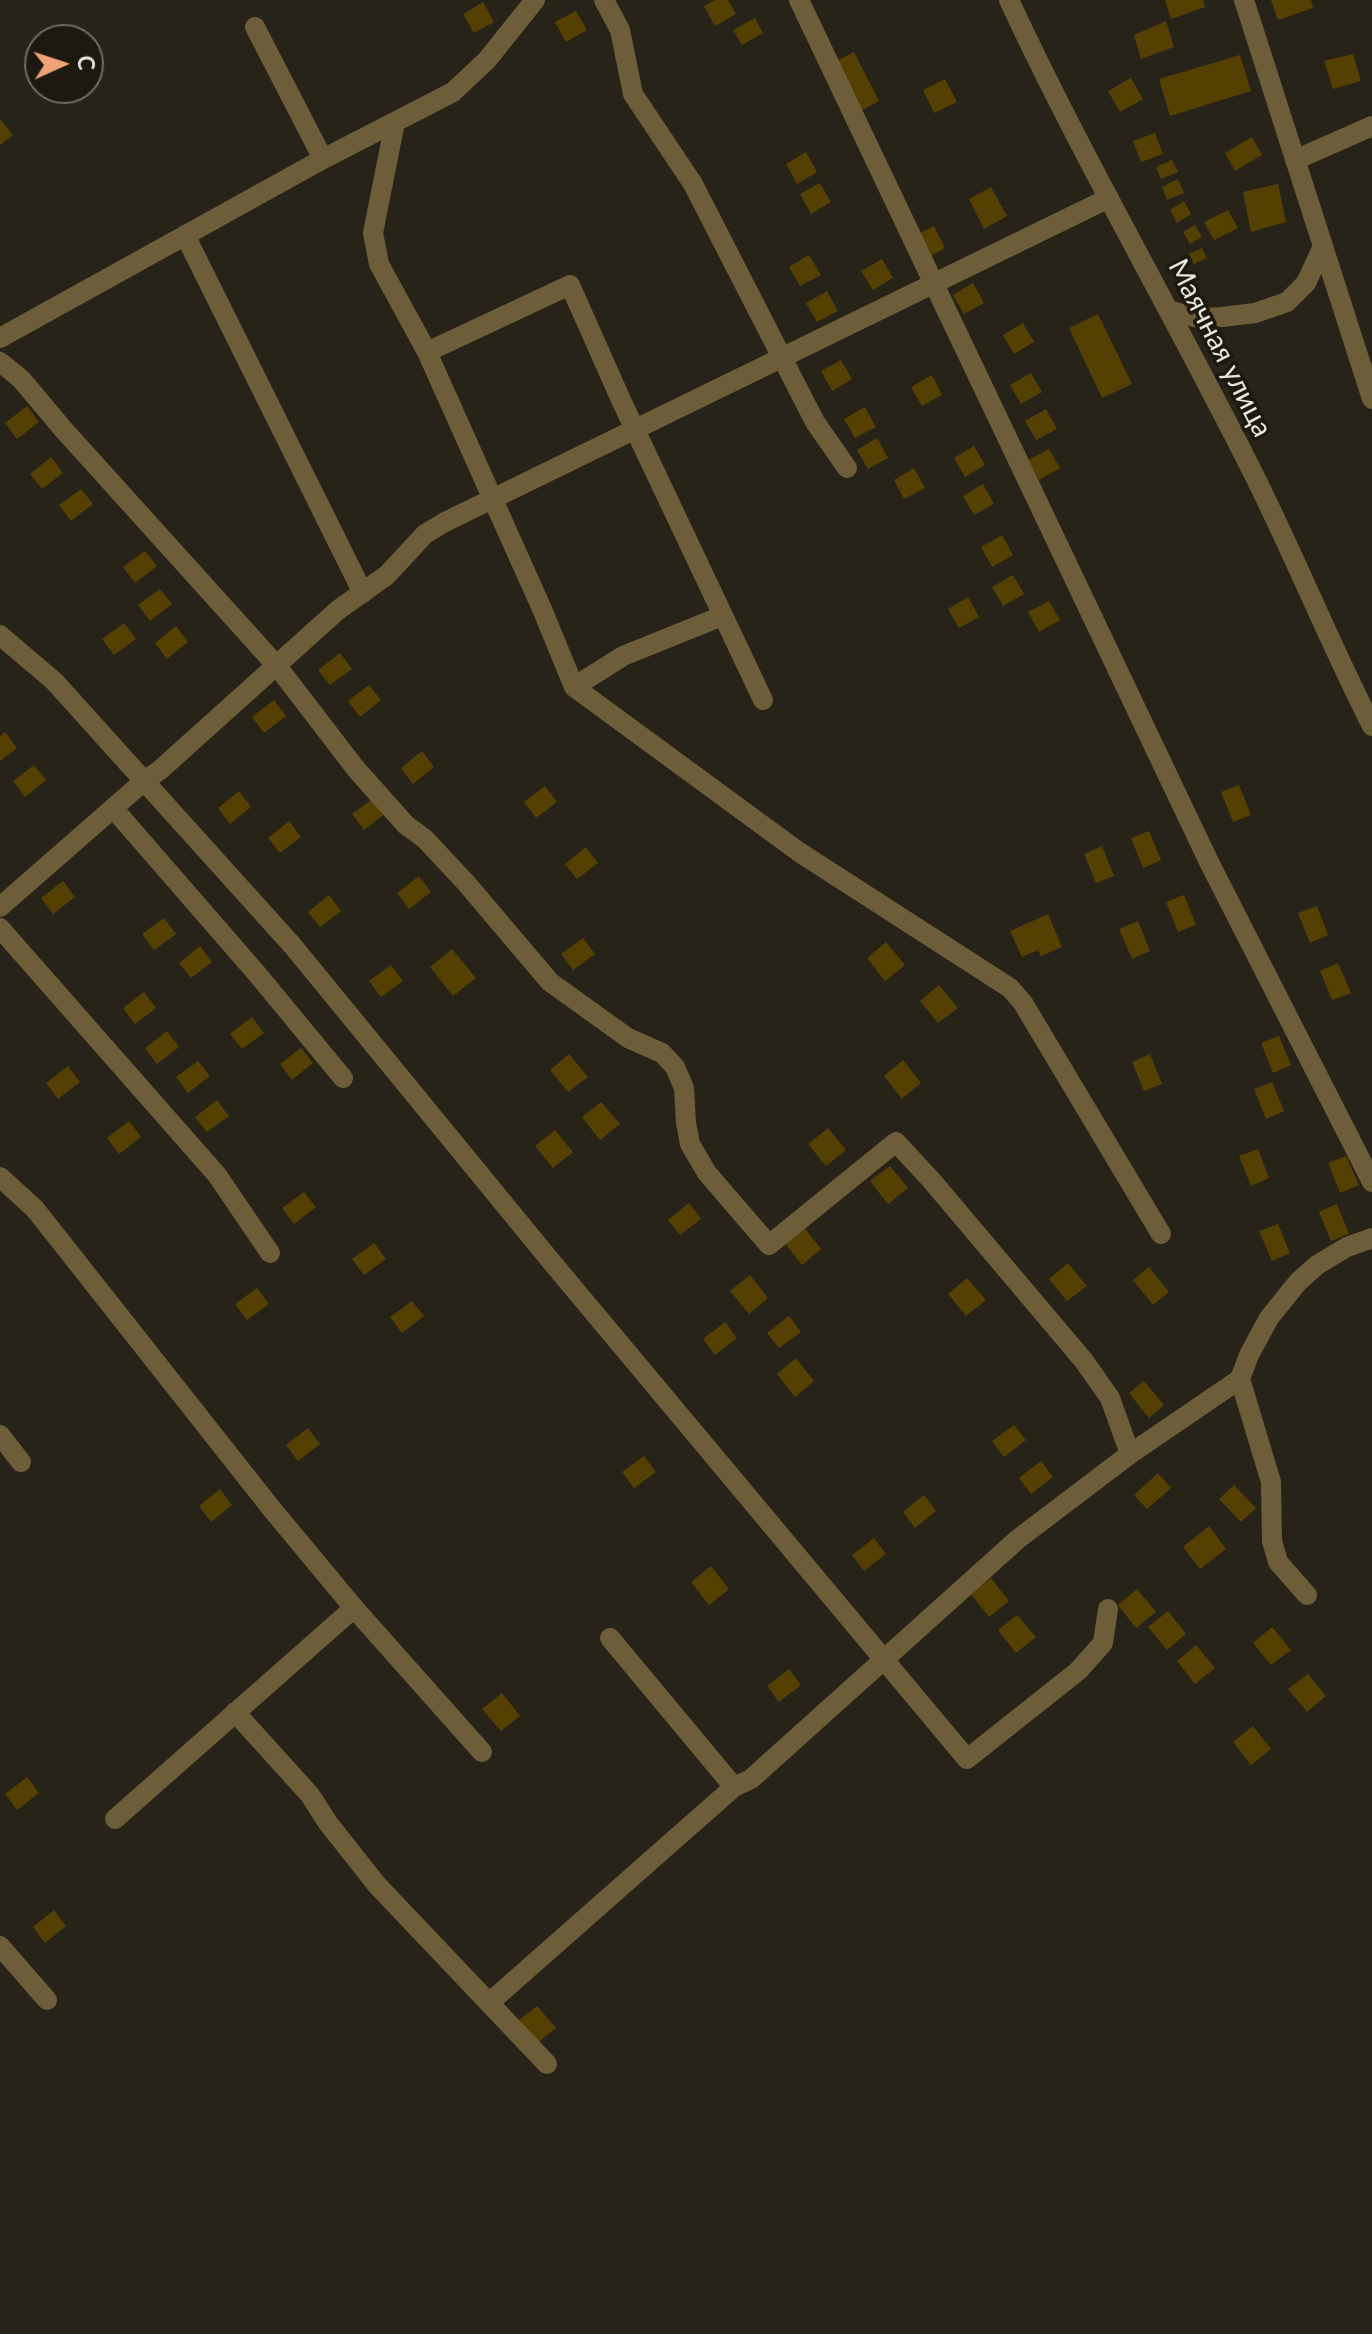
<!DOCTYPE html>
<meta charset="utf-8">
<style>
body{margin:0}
#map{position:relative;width:1372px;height:2334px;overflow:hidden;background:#272319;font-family:Lato,sans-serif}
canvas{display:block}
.north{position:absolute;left:24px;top:24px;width:80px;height:80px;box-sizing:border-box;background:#1e1910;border:2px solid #6f6b63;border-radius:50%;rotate:87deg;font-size:22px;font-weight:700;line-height:32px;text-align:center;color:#e9e6df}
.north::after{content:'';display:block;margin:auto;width:28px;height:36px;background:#efa377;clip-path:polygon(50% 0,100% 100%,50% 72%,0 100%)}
</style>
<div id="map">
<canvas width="1372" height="2334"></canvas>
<div class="north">С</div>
</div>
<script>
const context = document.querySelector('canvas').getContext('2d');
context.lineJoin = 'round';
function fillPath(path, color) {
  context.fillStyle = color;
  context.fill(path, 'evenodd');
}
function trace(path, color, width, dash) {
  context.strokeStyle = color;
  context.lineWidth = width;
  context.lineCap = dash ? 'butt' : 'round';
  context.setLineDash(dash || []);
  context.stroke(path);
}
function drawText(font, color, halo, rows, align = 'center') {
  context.font = font + ' Lato,sans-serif';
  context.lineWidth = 7;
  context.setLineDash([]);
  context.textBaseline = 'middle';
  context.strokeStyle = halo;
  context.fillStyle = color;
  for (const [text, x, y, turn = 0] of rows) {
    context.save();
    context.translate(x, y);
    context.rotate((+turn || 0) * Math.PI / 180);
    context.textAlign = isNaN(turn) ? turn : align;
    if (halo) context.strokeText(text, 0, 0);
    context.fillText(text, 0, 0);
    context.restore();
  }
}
fillPath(new Path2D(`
 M715 0H728L736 14 715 26 704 6Z
 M1165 0H1203L1205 7 1171 19Z
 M1271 0H1311L1313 8 1278 20Z
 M483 2 494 22 474 33 463 14Z
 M576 11 587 30 566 42 555 22Z
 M755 18 763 33 742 45 733 30Z
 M1166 21 1174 47 1141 59 1134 35Z
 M854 52 879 101 853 115 827 66Z
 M1353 54 1361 81 1333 89 1324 61Z
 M1240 55 1251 91 1170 116 1159 79Z
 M1131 78 1143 99 1120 112 1108 91Z
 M945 79 957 102 934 113 923 90Z
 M0 119 13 135 0 145Z
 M1155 133 1163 154 1141 162 1133 141Z
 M1252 137 1262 155 1235 171 1225 153Z
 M806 152 817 172 797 184 786 164Z
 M1172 160 1178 172 1161 179 1156 167Z
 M1178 179 1184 193 1167 200 1162 187Z
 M820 183 831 202 811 214 800 194Z
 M1278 184 1286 222 1251 232 1243 192Z
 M991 187 1007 216 984 229 969 199Z
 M1184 201 1191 214 1177 223 1170 210Z
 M1228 210 1238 228 1214 240 1204 222Z
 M1195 225 1202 237 1190 244 1183 232Z
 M934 226 945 248 927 258 916 235Z
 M1202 248 1207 258 1194 264 1189 254Z
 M809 255 821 275 800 286 789 267Z
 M882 259 893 278 873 290 861 271Z
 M973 283 984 303 964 314 953 295Z
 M827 291 838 311 817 322 806 303Z
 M1098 314 1132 384 1102 398 1069 328Z
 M1023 323 1034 342 1014 354 1003 335Z
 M841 360 852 379 832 391 821 371Z
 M1031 373 1042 392 1021 404 1010 385Z
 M932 375 942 395 922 406 911 387Z
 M27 406 39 422 17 439 5 423Z
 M865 407 876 427 855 438 844 419Z
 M1046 409 1057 429 1036 440 1025 421Z
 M877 438 888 458 868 469 857 450Z
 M974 446 985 465 965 477 954 458Z
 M1049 449 1060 468 1039 480 1028 460Z
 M51 457 63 473 42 489 30 474Z
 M914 468 925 488 904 499 894 480Z
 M983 484 994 504 974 515 963 496Z
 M81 489 93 504 71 521 59 505Z
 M1002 535 1013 555 992 567 981 547Z
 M145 551 157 566 135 583 123 567Z
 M1013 575 1024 594 1003 606 992 587Z
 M160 589 172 604 150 621 138 605Z
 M968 597 979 617 959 628 948 609Z
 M1049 601 1060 620 1039 632 1028 612Z
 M124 623 136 639 114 655 102 639Z
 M176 626 188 642 167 659 155 643Z
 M340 653 352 669 330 685 318 670Z
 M369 685 381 700 360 717 348 701Z
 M274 700 286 716 264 733 252 717Z
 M5 732 17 748 0 761V736Z
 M422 751 434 767 413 784 401 768Z
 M34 765 46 780 25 797 13 781Z
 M1239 785 1251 815 1233 822 1221 792Z
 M545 786 557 802 536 818 524 802Z
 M239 791 251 807 230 824 218 808Z
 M374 798 386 813 364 830 352 814Z
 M289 821 301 837 280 853 268 838Z
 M1149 831 1161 860 1143 868 1131 838Z
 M1102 846 1114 876 1096 883 1084 854Z
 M586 847 598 863 577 879 565 864Z
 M419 876 431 892 409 909 397 893Z
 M63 881 75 897 53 914 41 898Z
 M329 895 341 911 320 927 308 912Z
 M1184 895 1196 925 1178 932 1166 902Z
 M1317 906 1328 935 1310 943 1298 913Z
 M1048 914 1062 947 1041 956 1038 950 1022 957 1010 931Z
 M164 918 176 934 154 950 142 934Z
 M1138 921 1150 951 1132 959 1119 929Z
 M583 938 595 954 573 970 561 954Z
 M886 942 905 965 885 981 867 958Z
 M200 946 212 962 191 978 179 963Z
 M452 949 476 978 453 996 430 967Z
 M1338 963 1351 993 1332 1000 1320 971Z
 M391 965 403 981 381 997 369 981Z
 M939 985 958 1008 938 1023 920 1001Z
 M144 992 156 1008 135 1024 123 1008Z
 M252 1017 264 1033 242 1049 230 1034Z
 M167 1031 179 1047 157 1064 145 1048Z
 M1279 1036 1291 1065 1273 1073 1261 1043Z
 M301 1048 313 1063 292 1080 280 1064Z
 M569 1054 588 1077 568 1092 550 1070Z
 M1150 1054 1162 1084 1144 1091 1132 1062Z
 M903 1060 921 1083 902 1099 884 1076Z
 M198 1061 210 1076 188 1093 176 1077Z
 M68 1066 80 1082 58 1099 46 1083Z
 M1272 1082 1284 1111 1266 1119 1254 1089Z
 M217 1100 229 1116 207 1132 195 1117Z
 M601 1102 620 1124 600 1140 582 1117Z
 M129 1121 141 1137 119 1154 107 1138Z
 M828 1128 846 1150 826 1166 808 1144Z
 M555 1130 573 1152 553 1168 535 1146Z
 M1258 1149 1269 1178 1251 1186 1239 1156Z
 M1346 1156 1359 1185 1340 1193 1328 1163Z
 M890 1166 908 1188 888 1204 870 1181Z
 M304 1192 316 1207 294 1224 282 1208Z
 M689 1203 701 1219 680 1235 668 1220Z
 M1337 1204 1349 1234 1331 1241 1319 1212Z
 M1278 1224 1290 1253 1272 1261 1259 1231Z
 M803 1226 821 1249 802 1265 784 1242Z
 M374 1243 386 1259 364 1275 352 1259Z
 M1068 1263 1087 1286 1067 1301 1049 1279Z
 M1149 1267 1169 1292 1153 1305 1133 1280Z
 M750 1275 768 1298 749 1314 730 1291Z
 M967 1278 986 1300 966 1316 948 1294Z
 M257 1288 269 1304 247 1320 235 1304Z
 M412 1301 424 1316 402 1333 390 1317Z
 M789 1316 801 1332 779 1348 767 1333Z
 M725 1322 737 1338 715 1355 703 1339Z
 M796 1358 814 1381 795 1397 777 1374Z
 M1144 1381 1164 1405 1149 1418 1129 1393Z
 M1014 1425 1026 1440 1004 1457 992 1441Z
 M308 1428 320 1444 298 1461 286 1445Z
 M644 1456 656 1472 634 1488 622 1472Z
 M1041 1461 1053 1477 1031 1494 1019 1478Z
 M1158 1473 1171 1488 1147 1509 1134 1495Z
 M1234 1485 1256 1508 1241 1522 1219 1499Z
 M220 1489 232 1505 211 1522 199 1506Z
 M924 1495 936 1511 915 1528 903 1512Z
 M1209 1526 1226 1549 1200 1569 1183 1547Z
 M874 1538 886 1554 864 1571 852 1555Z
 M711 1566 729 1589 709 1605 691 1582Z
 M991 1578 1009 1601 989 1617 971 1594Z
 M1137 1589 1156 1612 1136 1628 1118 1605Z
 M1168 1611 1186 1634 1167 1650 1148 1627Z
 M1017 1615 1036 1637 1016 1653 998 1630Z
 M1272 1627 1291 1650 1271 1665 1253 1643Z
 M1196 1645 1215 1668 1195 1684 1177 1661Z
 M789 1669 801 1685 779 1702 767 1686Z
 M1308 1674 1326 1696 1307 1712 1288 1689Z
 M502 1693 520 1716 501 1731 482 1709Z
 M1253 1726 1271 1749 1251 1765 1233 1742Z
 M27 1777 39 1793 17 1810 5 1794Z
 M54 1910 66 1926 45 1943 33 1927Z
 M537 2006 556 2028 536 2044 518 2021Z`), '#554004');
trace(new Path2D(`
 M604 0 620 30 633 94 693 184 815 422 847 468
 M799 0 1209 862 1372 1182
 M1009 0C1082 157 1170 308 1248 463 1292 549 1328 640 1372 726
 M1244 0 1372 399
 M255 27 323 159
 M395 122 373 233 379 264 427 352 542 609 574 687 799 852 1010 988 1023 1003 1161 1234
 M1295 160 1372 126
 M185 235 363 593
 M1171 311 1199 318 1222 317 1255 313 1287 302 1306 283 1323 246
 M0 338 323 159 453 92 487 60 535 0
 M427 352 570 285 621 400 763 700
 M0 362 21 379 63 429 277 666 356 769 406 825 425 839 467 884 550 982 628 1038 662 1053 675 1067 684 1088 686 1123 690 1144 707 1173 769 1245 896 1142 932 1181 1084 1361 1110 1398 1130 1454
 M0 635 54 681 292 945 550 1260 967 1759 1078 1671 1103 1643 1108 1609
 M574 687 623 656 722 616
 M113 808 258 975 343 1078
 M0 907 143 782 160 770 338 610 387 575 425 534 445 522 1109 198
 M0 928 217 1175 270 1253
 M0 1177 35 1209 271 1508 354 1608 482 1752
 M1240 1379 1271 1482 1272 1541 1278 1562 1307 1595
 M0 1435 21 1462
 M610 1638 734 1787
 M235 1712 310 1795 328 1823 377 1885 547 2064
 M115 1819 354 1608
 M0 1946 47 2000
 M489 2003 734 1787 751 1779 1018 1539 1130 1454 1240 1379 1249 1355 1269 1318 1298 1282 1317 1265 1347 1247 1372 1238`), '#6d5e39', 20);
drawText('28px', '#e9e6df', '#1e1910', [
 ["Маячная улица",1220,348,63]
]);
</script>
